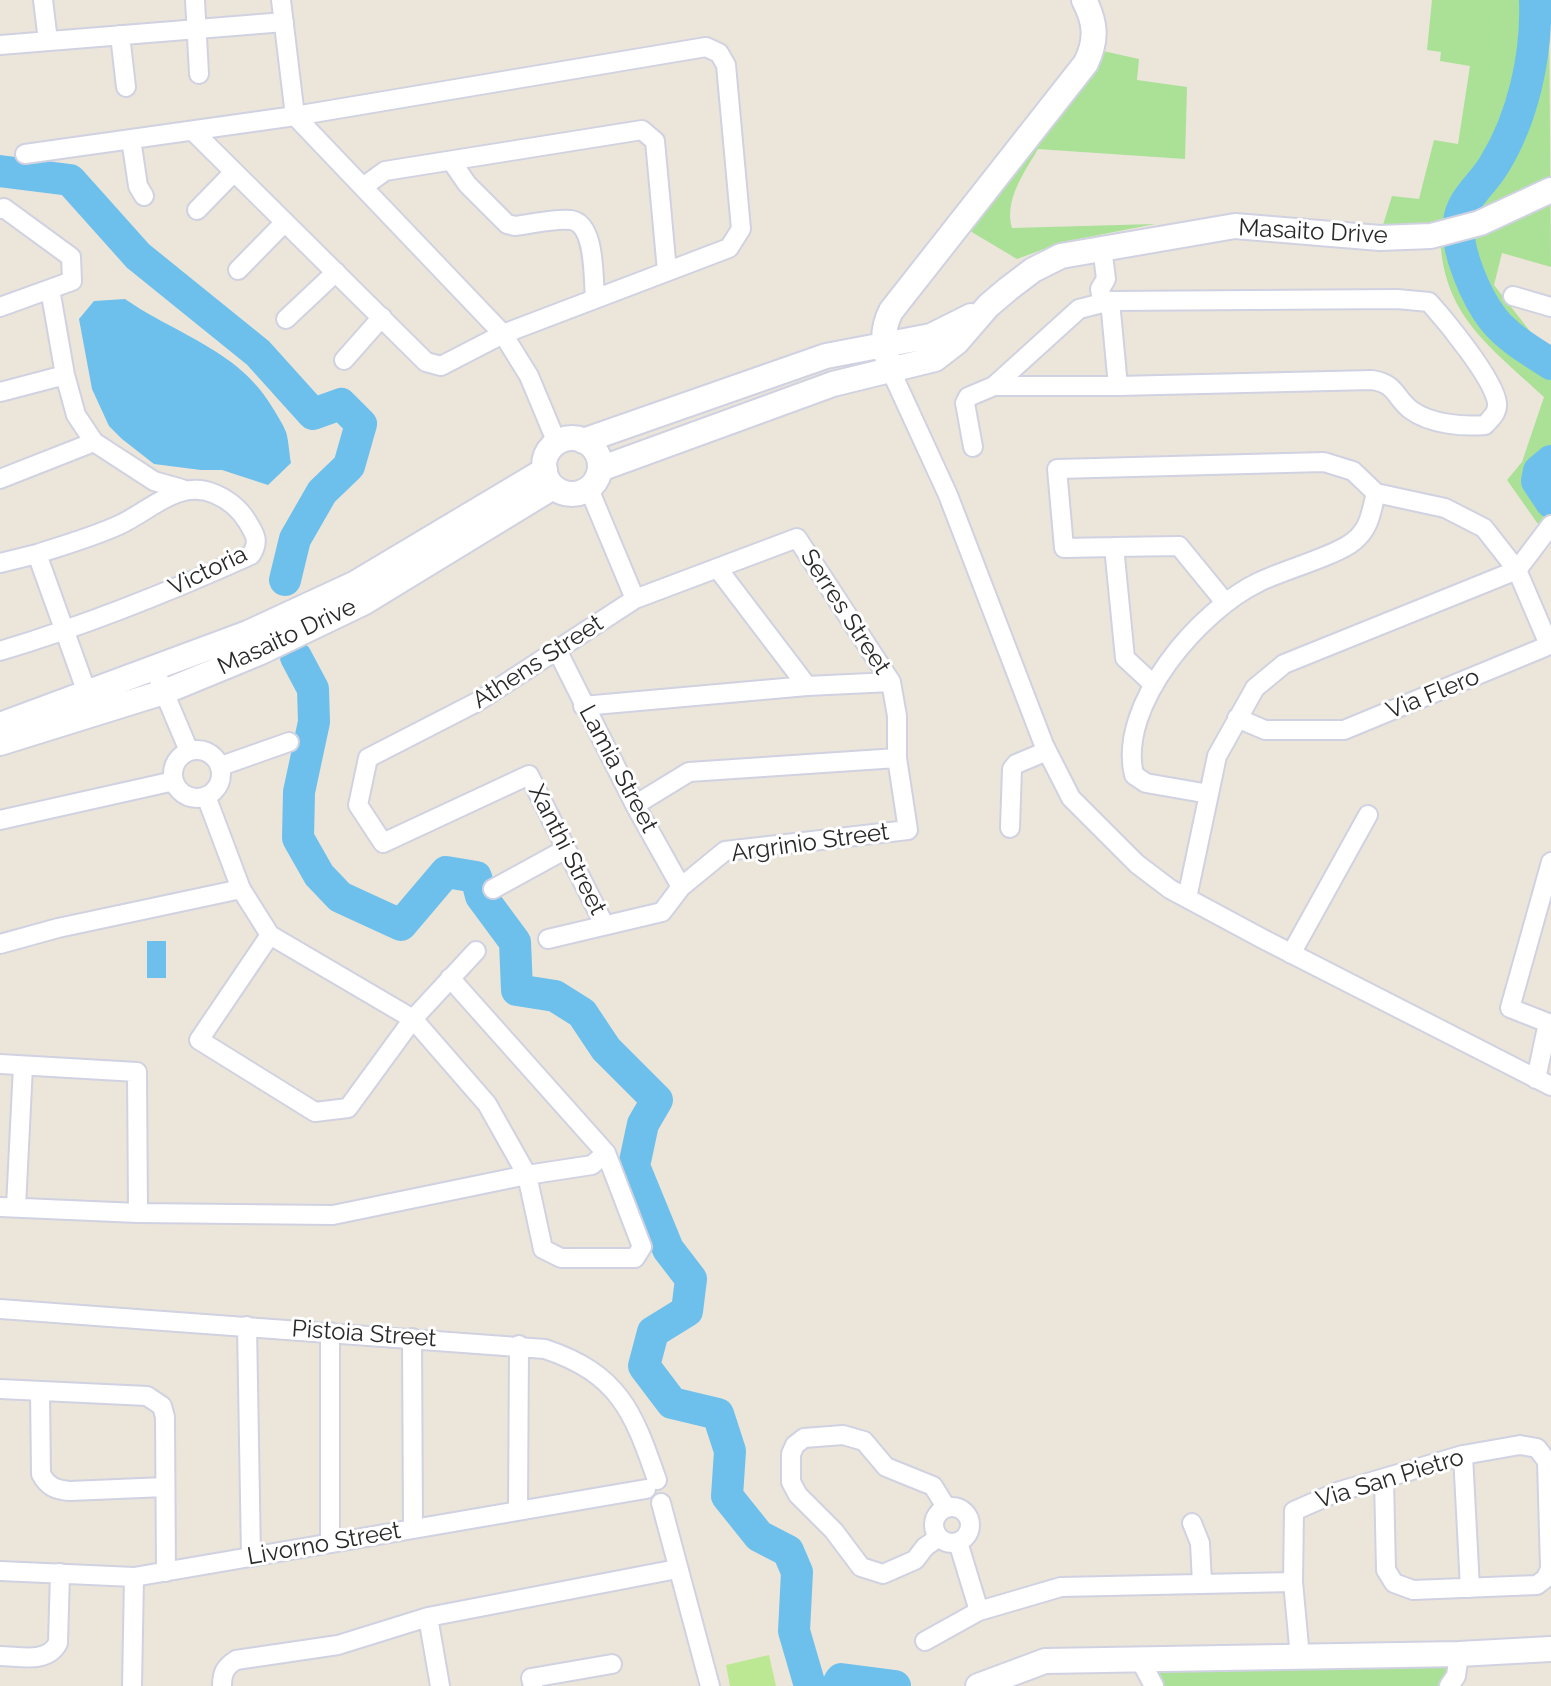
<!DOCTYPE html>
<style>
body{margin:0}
canvas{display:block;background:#ebe5da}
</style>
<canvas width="1551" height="1686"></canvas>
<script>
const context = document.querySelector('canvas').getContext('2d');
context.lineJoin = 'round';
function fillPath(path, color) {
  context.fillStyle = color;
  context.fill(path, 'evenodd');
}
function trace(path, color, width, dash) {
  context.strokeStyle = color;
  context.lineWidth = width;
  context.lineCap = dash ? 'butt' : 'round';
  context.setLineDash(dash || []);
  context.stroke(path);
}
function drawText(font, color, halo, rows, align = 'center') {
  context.font = font + ' Raleway,sans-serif';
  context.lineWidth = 6;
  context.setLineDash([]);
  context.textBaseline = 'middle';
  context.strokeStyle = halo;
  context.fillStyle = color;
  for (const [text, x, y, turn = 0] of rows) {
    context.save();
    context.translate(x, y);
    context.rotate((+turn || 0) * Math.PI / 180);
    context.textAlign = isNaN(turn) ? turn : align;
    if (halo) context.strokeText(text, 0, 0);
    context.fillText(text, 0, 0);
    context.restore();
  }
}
fillPath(new Path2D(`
 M1432 0H1549L1551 267 1502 253 1494 285 1536 339 1551 345V509L1538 524 1507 480 1522 462 1544 397C1485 342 1438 312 1440 223L1383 225 1392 196 1419 199 1434 140 1458 144 1470 66 1440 61 1441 52 1427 50Z
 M1103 51 1139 59 1137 80 1187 87 1185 159 1038 149C1024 173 1004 200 1012 228L1155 224 1063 242 1017 259 965 228Z
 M1459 1654 1449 1686H1154L1139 1658Z`), '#aae197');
fillPath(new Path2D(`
 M769 1655 776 1686H730L726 1665Z`), '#bde893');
fillPath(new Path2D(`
 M125 299C177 335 241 351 274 410 278 417 283 424 286 432 289 442 289 453 291 463L268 485 222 470H201L154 464 122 439 109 426 92 389 79 319 94 301Z
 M147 941H166V978H147Z`), '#6ec0ec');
trace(new Path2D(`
 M1535 0C1537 56 1523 118 1494 165 1483 184 1461 199 1459 222 1455 249 1476 297 1493 319 1508 338 1531 351 1551 364
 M0 171 70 180 138 256 258 353 313 414 341 404 361 424 349 466 322 492 295 539 285 580
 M1551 461 1539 471 1537 481 1551 502
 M296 657 313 689 314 722 299 792 298 838 319 875 340 897 401 925 446 872 476 877 481 896 515 942 517 990 555 996 582 1013 606 1049 657 1100 643 1124 634 1166 668 1249 691 1279 687 1311 653 1332 644 1366 672 1403 718 1414 730 1451 727 1496 759 1536 788 1551 797 1572 794 1631 810 1686
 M837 1686 841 1679 895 1686`), '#6ec0ec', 32);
const street = new Path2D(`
 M43 0 48 41
 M195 0 199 74
 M281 0 295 116 503 334 529 376 557 443
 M120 35 126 87
 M0 45 284 22
 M131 139 138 186 144 196
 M25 154 295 116 706 47 719 53 726 65 741 229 729 248 503 334 441 366 426 362 193 131
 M452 162 467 184 507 224 515 226C532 224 554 218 571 220 596 224 593 278 595 299
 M363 187 385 171 642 130 655 141 667 271
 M0 209 4 208 71 257 72 281 0 307
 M197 210 234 172
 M1102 247 1106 279 1100 289 1103 303
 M238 270 285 222
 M50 289 65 375
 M1513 296 1551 307
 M1397 299 1429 302C1446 321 1494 379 1497 403 1498 413 1491 418 1485 425 1463 427 1430 424 1411 410 1394 397 1397 384 1372 380L1118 386H994L1079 309 1110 301Z
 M1110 301 1118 386
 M286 319 336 272
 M344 360 382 317
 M891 371 948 495 1044 745 1071 798 1137 864 1170 889 1263 939 1551 1086
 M0 392 65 375 76 415 94 442
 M973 447 965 403 968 397 994 386
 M0 479 94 442 154 481 182 489
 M589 489 635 599
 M1114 547 1064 548 1057 469 1324 462 1353 471 1376 493 1445 508 1484 528 1517 570 1547 640 1545 647 1344 730H1265L1237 718
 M0 563 37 554 91 704
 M718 569 807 686
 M557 650 635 805 681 887
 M0 651C87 625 169 592 251 555 260 541 255 534 247 521 239 508 229 500 215 494 179 478 150 511 119 525 93 537 64 545 37 554
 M159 680 189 751
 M1154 685 1125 658 1114 547 1179 546 1224 601
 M583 706 807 686 891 682
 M173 774a24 24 0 1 1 48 0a24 24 0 1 1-48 0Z
 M221 766 289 742
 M1209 794 1146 783 1134 775C1117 705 1200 610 1259 582 1283 570 1336 556 1354 541 1370 528 1371 512 1376 493
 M206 796 241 889 270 935 413 1019 487 1104 527 1175 543 1249 561 1258H635L642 1247 606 1153 450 978
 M635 805 689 772 897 758
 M0 820 174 781
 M1010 828 1012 769 1016 764 1047 751
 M493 889 566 849
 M1187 898 1217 756 1255 688 1284 664 1517 570 1551 525
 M270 935 199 1040 315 1112 348 1108 413 1019 476 951
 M548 939 662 912 681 887 725 851 908 830 897 758V716L891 682 797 538 635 599 477 702 368 758 358 805 383 843 529 775 604 924
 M0 944 58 928 241 889
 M1291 954 1368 815
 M0 1064 137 1072 138 1213
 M1536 1079 1548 1023 1510 1008 1551 862
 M0 1207 138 1213 333 1215 527 1175 592 1165 606 1153
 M16 1207 23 1066
 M0 1309 545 1349C619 1374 633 1411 657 1480
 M247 1326 251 1556
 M330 1332V1543
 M412 1338 413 1528
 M0 1389 147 1396 162 1406 165 1417 166 1572
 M40 1391 41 1474C48 1487 56 1490 70 1491L165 1487
 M1463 1455 1470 1588
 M661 1503 710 1686
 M934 1525a18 18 0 1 1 36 0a18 18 0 1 1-36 0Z
 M518 1510 519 1345
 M1192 1523 1200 1543 1202 1583
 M939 1537 925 1547 915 1560 883 1574 861 1567 834 1531 798 1495 791 1482V1454L795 1445 804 1438 843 1435 864 1441 886 1467 933 1486 946 1507
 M958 1542 979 1611
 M0 1571 134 1577 646 1489
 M428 1617 440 1686
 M925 1641 979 1611 1061 1587 1293 1582
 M0 1656C20 1656 47 1664 58 1643L60 1573
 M1300 1657 1293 1582 1294 1511 1337 1492 1463 1455 1520 1445 1537 1448 1547 1461 1550 1569 1546 1578 1537 1585 1413 1590 1394 1583 1386 1570 1384 1479
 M1139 1658 1154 1686
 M132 1686 134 1577
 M222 1686C222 1673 225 1667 236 1660L338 1645 428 1617 677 1569
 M533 1686 531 1678 612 1664
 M1449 1686 1456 1676 1459 1654`);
const secondary = new Path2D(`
 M891 371C884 348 880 333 891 311L1086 63C1097 40 1096 23 1084 0
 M544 466a28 28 0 1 1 56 0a28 28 0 1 1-56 0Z
 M583 441 826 356 931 336 971 316
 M600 469 833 384 935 359 957 342 988 306 1008 289 1033 270 1061 256 1235 226 1380 238 1431 236 1480 223 1551 190
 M0 725 248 633 354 584 545 470
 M0 743 164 692 261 652 363 603 553 487
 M978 1686 1045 1661 1459 1654 1551 1649`);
trace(street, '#d0d2e1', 22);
trace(secondary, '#d0d2e1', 28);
trace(street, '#fff', 18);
trace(secondary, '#fff', 24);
drawText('24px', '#292929', '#fff', [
 ["Masaito Drive",1313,232,3],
 ["Victoria",208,571,-26],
 ["Serres Street",845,612,57],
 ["Masaito Drive",287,637,-25],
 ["Athens Street",538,662,-33],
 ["Via Flero",1433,694,-22],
 ["Lamia Street",618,769,62],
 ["Argrinio Street",810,843,-8],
 ["Xanthi Street",567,850,63],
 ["Pistoia Street",364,1334,4],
 ["Via San Pietro",1390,1479,-17],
 ["Livorno Street",324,1544,-10]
]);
</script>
